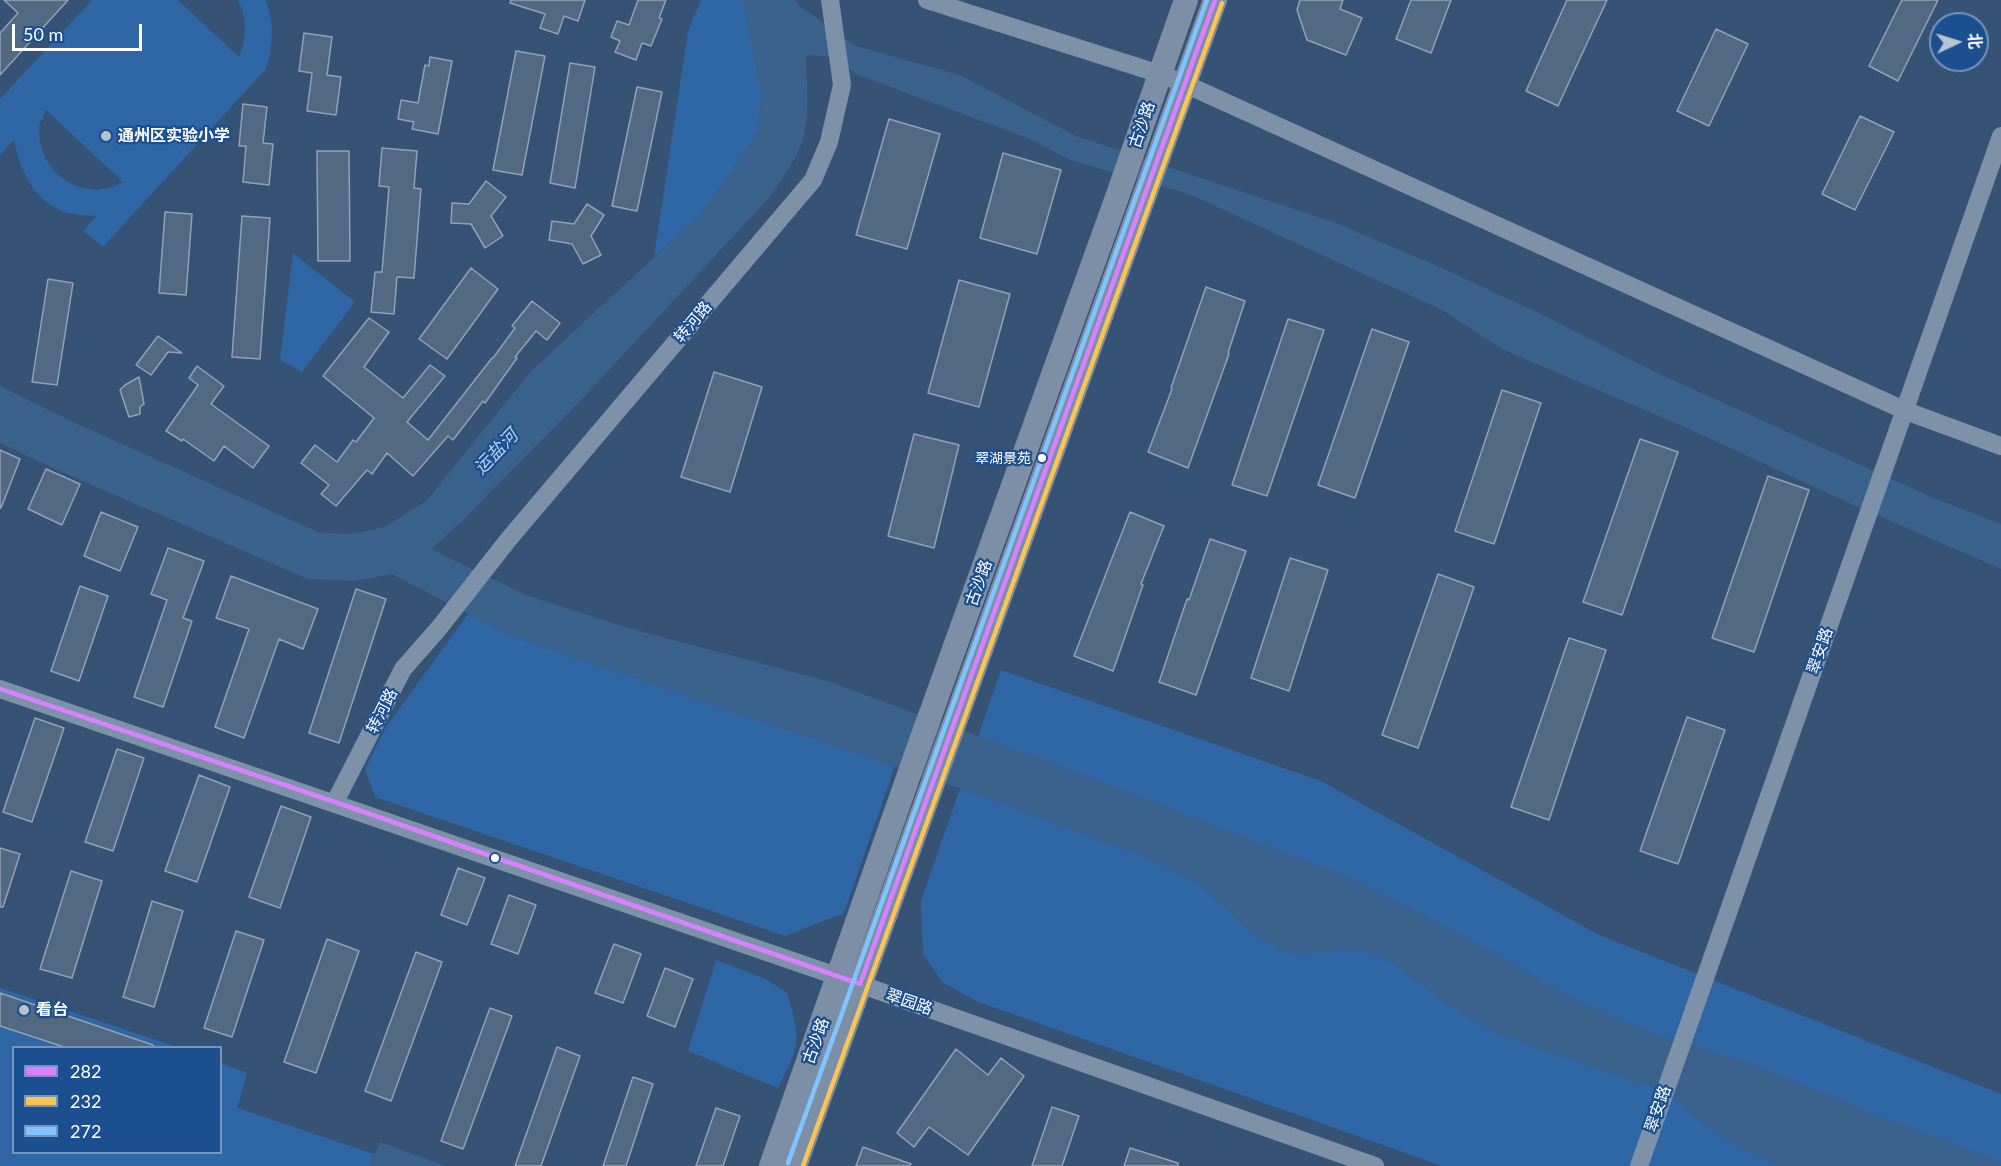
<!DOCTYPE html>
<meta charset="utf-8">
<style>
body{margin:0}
#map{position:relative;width:2001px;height:1166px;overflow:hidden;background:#365274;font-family:Lato,"Noto Sans SC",sans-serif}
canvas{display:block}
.legend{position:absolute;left:12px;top:1046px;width:210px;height:108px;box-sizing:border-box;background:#1b4f8f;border:2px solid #7695bc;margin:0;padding:8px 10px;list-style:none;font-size:18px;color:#fff}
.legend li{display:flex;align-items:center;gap:12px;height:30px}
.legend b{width:30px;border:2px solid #7695bc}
.north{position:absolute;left:1929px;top:12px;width:60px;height:60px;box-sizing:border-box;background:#1b4f8f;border:2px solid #7695bc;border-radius:50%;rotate:86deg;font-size:16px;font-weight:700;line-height:24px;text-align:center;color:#fff}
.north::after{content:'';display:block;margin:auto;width:21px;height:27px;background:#b9c2ce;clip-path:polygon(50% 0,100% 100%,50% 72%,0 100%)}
.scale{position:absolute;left:12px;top:24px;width:130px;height:27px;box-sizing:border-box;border:3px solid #fff;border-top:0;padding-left:8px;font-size:18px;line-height:21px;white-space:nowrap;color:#fff;-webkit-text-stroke:4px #1b4f8f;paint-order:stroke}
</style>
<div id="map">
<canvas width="2001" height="1166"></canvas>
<ul class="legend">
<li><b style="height:8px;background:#d880ff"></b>282</li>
<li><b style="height:8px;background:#fcc553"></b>232</li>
<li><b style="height:8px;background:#80c4ff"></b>272</li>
</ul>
<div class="north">北</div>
<div class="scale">50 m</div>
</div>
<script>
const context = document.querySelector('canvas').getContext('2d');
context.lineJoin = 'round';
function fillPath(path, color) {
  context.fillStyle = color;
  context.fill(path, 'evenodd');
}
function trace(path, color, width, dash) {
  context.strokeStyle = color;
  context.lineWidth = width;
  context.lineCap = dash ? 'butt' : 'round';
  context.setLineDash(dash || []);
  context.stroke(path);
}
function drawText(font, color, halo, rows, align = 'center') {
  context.font = font + ' Lato,"Noto Sans SC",sans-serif';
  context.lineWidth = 4.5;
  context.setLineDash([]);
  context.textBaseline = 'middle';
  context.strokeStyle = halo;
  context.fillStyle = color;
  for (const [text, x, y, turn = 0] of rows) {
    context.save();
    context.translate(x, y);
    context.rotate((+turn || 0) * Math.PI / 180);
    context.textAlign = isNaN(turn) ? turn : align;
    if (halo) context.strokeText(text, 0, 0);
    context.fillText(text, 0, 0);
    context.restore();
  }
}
fillPath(new Path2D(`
 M92 0H178L239 57C246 39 249 17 237 0H265C275 20 273 48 266 69L103 247 83 231 97 216C88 215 77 215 68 213 34 203 21 172 14 140L0 155V99ZM46 110 123 182C92 200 54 184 43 151 41 144 38 135 39 127 40 122 44 115 46 110Z
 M701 0H743L762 94 758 130 750 145 701 214 654 257 688 31Z
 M293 253 355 302 302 372 280 360Z
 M468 614 506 634 895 766 844 913 785 936 375 797 365 769 386 727Z
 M1001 670 1321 781 1599 935 2001 1094V1166H1442L976 1001 942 982 923 954 921 901Z
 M716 960 766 979 787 993C791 1008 799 1028 796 1044 793 1059 785 1074 778 1088L688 1051Z
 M0 988 177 1047 14 1048V1152H220L221 1063 247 1073 237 1108 374 1154 370 1166H0Z`), '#2f66a5');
fillPath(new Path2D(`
 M743 0H796L798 5 856 46 960 75 1076 136 1336 223 1442 268 1543 315 1653 371 1823 448 1936 499 2001 524V569L1840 499 1687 428 1504 350 1442 310 1189 194 1070 160 1030 139 858 75 831 57 806 55C806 82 811 112 803 140 796 160 782 179 770 197L583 398 460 523 431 549 526 595 625 627 827 681 1046 761 1347 877 1485 948 1571 998 1653 1034 1751 1064 1878 1116 2001 1162V1166H1783C1761 1161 1718 1137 1701 1121 1686 1109 1677 1100 1661 1090L1502 1036 1451 1007 1396 965 1379 955 1349 949 1300 954 1279 950 1250 932 1199 883 1142 856 962 789 506 634 392 574 355 581 308 579 53 468 0 443V386L71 421 320 533 352 534 385 527 426 501 532 370 701 214 750 145 758 130 762 94Z
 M380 1142 446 1166H370Z`), '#3b618d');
const building = new Path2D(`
 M4 0H68L0 75V33L18 13Z
 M511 0H585L578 21 564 16 558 34 540 28 545 14 510 3Z
 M638 0H666L659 18 662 19 651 46 642 43 636 60 615 52 620 41 611 37 617 21 629 25Z
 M1300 0H1343L1340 9 1362 18 1346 55 1307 40 1297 10Z
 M1411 0H1451L1431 53 1396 39Z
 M1567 0H1607L1558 106 1526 91Z
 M1902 0H1938L1898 81 1869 66Z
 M1716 29 1748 44 1709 126 1677 111Z
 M304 33 332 37 327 75 341 77 336 115 307 111 312 73 299 71Z
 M516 51 545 56 522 175 493 170Z
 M430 57 452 61 438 134 412 129 414 122 398 119 401 100 418 103 425 65 429 66Z
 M570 63 595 67 575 188 550 183Z
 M637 87 662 92 637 211 612 206Z
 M243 104 267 107 263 143 273 144 269 185 243 182 246 146H239Z
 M1860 116 1894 132 1855 210 1822 194Z
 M889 119 940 134 907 249 856 235Z
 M382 148 417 151 414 188 421 189 414 278 397 277 394 314 371 312 375 272H382L389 187 379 186Z
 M317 151H349L350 261H318Z
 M1003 153 1061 170 1037 254 980 238Z
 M486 181 506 197 491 216 503 236 485 248 471 224 451 223 452 203 469 204Z
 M587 204 604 215 591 236 601 255 583 264 572 244 549 240 552 221 574 224Z
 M165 212 192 214 186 295 159 293Z
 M242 216 270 218 260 359 232 357Z
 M471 268 498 289 447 359 419 339Z
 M48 279 73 283 57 385 32 382Z
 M959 280 1010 294 979 407 928 393Z
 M1206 287 1245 301 1228 353 1229 354 1188 468 1148 452 1172 389 1171 388Z
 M532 301 560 323 547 340 536 331 515 357 517 358 485 403 483 401 453 440 448 436 413 476 387 453 372 474 367 470 336 506 321 494 329 485 301 463 315 445 337 462 353 440 356 442 374 418 323 376 369 318 389 332 364 367 403 398 430 365 445 376 407 422 428 440 492 358H493L515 328 512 326Z
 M1288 319 1324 330 1267 496 1232 485Z
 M1372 329 1409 342 1355 498 1318 485Z
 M158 336 182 353 168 352 151 375 136 365Z
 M197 366 224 386 211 404 269 446 253 468 224 446 214 461 183 439 182 441 166 431 198 385 189 378Z
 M714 372 762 387 730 492 681 477Z
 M139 377 144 404 140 407V414L129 417 120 390 125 385Z
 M1502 390 1541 403 1494 544 1455 531Z
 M914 434 959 445 934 548 888 536Z
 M1640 439 1678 452 1622 615 1583 602Z
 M0 450 20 459 1 508H0Z
 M46 469 80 484 62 525 28 509Z
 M1768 476 1809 490 1754 652 1712 638Z
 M101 512 138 527 120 571 84 556Z
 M1130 512 1164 526 1141 584 1143 585 1113 671 1074 656Z
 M1210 539 1246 551 1196 695 1159 682 1187 599 1189 600Z
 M168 548 204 561 183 618 192 621 163 707 134 697 167 600 151 594Z
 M1290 558 1328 570 1289 691 1251 678Z
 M1438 574 1474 587 1418 748 1382 735Z
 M231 576 318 609 303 649 279 639 244 738 215 727 249 629 216 618Z
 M80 586 108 596 79 681 51 671Z
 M356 589 386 599 339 743 309 733Z
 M1569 638 1606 650 1549 820 1511 807Z
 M1687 717 1725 730 1678 864 1640 851Z
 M35 718 64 728 32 822 3 812Z
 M117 749 144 758 113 851 85 842Z
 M199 775 230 787 197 882 165 871Z
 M281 806 311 817 280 908 249 897Z
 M0 848 20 854 3 907H0Z
 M458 868 485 878 467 925 441 915Z
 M71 871 102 881 72 978 40 969Z
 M509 895 536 905 518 954 491 944Z
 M152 901 183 911 154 1007 123 997Z
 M236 931 264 940 232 1037 204 1028Z
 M327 939 359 951 316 1073 284 1062Z
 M614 944 641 954 623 1003 595 993Z
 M416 952 442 962 391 1101 365 1091Z
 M665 968 693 979 675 1027 647 1016Z
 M0 993 153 1045V1047H64L0 1026Z
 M490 1008 512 1016 463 1149 441 1141Z
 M557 1047 580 1056 541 1166H515Z
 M956 1049 988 1075 1001 1058 1024 1076 968 1155 929 1127 914 1147 897 1133Z
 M633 1077 653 1084 626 1166H603Z
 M1052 1107 1079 1116 1062 1166H1032Z
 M716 1108 740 1116 723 1166H696Z
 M863 1147 911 1164 910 1166H856Z
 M1130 1148 1178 1163V1166H1124Z`);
fillPath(building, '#526984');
trace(building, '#92a2b6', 1.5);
trace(new Path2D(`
 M927 0 1160 74 1185 84 1906 411 2001 446
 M0 689C460 844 918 1003 1375 1166
 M335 802 403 669 439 628 508 540 813 180 829 142 842 85 830 0
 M1639 1166 2001 136`), '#7d92a8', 18);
trace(new Path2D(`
 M771 1166 922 738 1116 200 1186 0
 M795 1166 1215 0`), '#7d8ea7', 24);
trace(new Path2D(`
 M0 689 335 802 860 984 1215 0`), '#d880ff', 4.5);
trace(new Path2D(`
 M803 1166 1222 3`), '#fcc553', 4.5);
trace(new Path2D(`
 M788 1163 1207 0`), '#80c4ff', 4.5);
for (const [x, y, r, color] of [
 [106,136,6,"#b9c2ce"],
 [1042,458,5,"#fff"],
 [495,858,5,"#fff"],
 [24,1010,6,"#b9c2ce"]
]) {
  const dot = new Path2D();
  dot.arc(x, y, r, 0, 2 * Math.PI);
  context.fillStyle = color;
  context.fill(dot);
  trace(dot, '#1b4f8f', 2);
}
drawText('14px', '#fff', '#1b4f8f', [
 ["翠湖景苑",1031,458]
], 'right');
drawText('16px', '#fff', '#1b4f8f', [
 ["古沙路",1142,125,-71],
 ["转河路",693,322,-50],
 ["古沙路",979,583,-70],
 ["翠安路",1820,651,-71],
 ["转河路",382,711,-63],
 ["翠园路",909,1002,19],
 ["古沙路",816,1041,-70],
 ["翠安路",1658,1109,-71]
]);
drawText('bold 16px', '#fff', '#1b4f8f', [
 ["通州区实验小学",118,136],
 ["看台",36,1010]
], 'left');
drawText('italic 18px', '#b5d3f5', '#1b4f8f', [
 ["运盐河",496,452,-46]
]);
</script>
